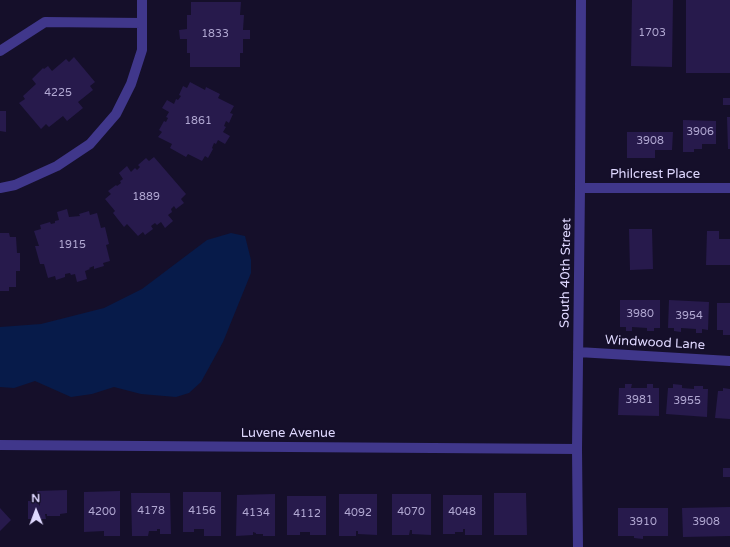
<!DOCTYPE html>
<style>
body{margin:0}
#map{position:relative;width:730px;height:547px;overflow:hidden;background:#150f2a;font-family:"Varela Round",sans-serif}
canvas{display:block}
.north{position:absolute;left:16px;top:491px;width:40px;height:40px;-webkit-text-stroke:3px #150f2a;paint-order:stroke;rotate:359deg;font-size:11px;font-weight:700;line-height:16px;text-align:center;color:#dfd8ff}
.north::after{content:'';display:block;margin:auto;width:14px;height:18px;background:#dfd8ff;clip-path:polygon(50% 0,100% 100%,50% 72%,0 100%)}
</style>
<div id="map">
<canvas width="730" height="547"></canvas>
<div class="north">N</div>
</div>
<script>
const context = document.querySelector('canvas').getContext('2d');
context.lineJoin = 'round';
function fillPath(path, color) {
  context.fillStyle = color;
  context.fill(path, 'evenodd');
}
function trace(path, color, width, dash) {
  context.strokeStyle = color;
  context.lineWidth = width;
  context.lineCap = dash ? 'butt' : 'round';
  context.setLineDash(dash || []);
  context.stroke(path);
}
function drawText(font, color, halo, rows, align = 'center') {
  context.font = font + ' "Varela Round",sans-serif';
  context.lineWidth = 3;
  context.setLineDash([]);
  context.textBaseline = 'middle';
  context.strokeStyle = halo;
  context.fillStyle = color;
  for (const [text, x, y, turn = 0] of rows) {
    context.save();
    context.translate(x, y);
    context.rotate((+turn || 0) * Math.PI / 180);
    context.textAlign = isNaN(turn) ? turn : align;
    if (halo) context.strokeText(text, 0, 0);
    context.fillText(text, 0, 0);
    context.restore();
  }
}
fillPath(new Path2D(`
 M231 233 245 236 251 260V273L223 342 201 382 189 393 176 397 141 394 114 387 92 394 71 397 35 381 14 388 0 387V327L41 324 104 308 142 289 207 240Z`), '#071b4a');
fillPath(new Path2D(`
 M632 0H673L672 67 631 66Z
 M686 0H730V73H686Z
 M191 2H241L240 15H244L243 30H250V39H243V53H240V67H190V53H187V39H180L179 30 187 29V15H191Z
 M74 57 95 82 90 86 93 90 78 102 83 108 67 121 63 116 49 127 46 124 41 129 19 103 25 99 23 96 36 84 32 79 43 68 44 69 48 66 52 71 66 59 69 62Z
 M190 82 205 90 206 87 220 94 218 98 234 106 230 113 233 114 229 123 226 121 224 126 226 127 223 132 230 136 225 144 218 140 216 144 214 143 212 148 213 149 208 158 205 156 202 161 188 154 186 157 170 148 172 144 158 137 162 132 159 130 164 121 166 122 168 118 166 117 169 112 162 108 167 100 174 104 176 99 178 100 181 96 179 95 183 86 187 88Z
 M723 98H730V105H723Z
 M0 111H6V132L0 131Z
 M727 117H730V149H728Z
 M683 120 716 121V144H702V149H694V152H683Z
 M627 132H673L672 150H655V158H627Z
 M154 157 186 194 181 199 184 203 176 209 174 206 171 209 172 212 168 215 173 221 165 228 161 222 157 225 155 223 151 226 153 229 145 235 143 232 138 236 127 224 124 227 113 213 115 211 105 199 111 194 108 191 116 185 117 186 121 183 120 181 123 179 119 173 127 166 131 172 135 168 137 170 140 167 138 165 146 158 149 161Z
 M67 209 69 217 80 216 79 214 89 211 90 215 97 213 101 228 105 227 109 244 106 245 110 261 103 263 104 266 94 269V266L89 268 90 269 85 271 87 279 77 282 75 274 71 275 70 273 65 274V277L56 280 55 276 48 278 44 264H40L35 246H39L34 231 41 229 40 225 50 222 51 224 55 223V221L59 220 57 212Z
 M629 229H652L653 269 630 270Z
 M707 231H719V239H730V265H706Z
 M0 233H9L10 237H16L17 253H20V271H16V287H9V291H0Z
 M620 300H660V328H654V331H647V328L632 327V331H626V327H620Z
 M669 300 709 302 708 330 702 329V333H696V329L681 328V332L674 331V328H668Z
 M717 303H730V335H723V330H717Z
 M625 384H632L631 388H647V384H653V388H659V416L618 415 619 388H625Z
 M673 384 682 385V388L694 389V386H703V389H708L707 417 666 414 668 388H673Z
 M723 388 730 389V419L715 418 718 391H723Z
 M723 468H730V477H723Z
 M67 490V513L60 514V516H47V514H45L46 519H28V501H37V491Z
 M120 491V536H104V531L84 532V492Z
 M183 492H221V536H204V529H194V532H183Z
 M131 493H170L171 534H160V529H157V531H149L148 536H132Z
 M494 493H526L527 535H494Z
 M275 494V536H263V534H256V533L253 532V535L236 536 237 495Z
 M339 494H377V535L358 534V531H356V536H339Z
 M392 494H431V535L412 534V530H410L409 535H392Z
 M443 495H482V535H465V529H463V532H455V534H443Z
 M287 496H326V535H310V532H300V535H287Z
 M730 507V536L683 537 682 508Z
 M0 508 11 520 0 531Z
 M618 508H668V536H643V539L634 538V536H618Z`), '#271a4c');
trace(new Path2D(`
 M0 51 45 22 142 23
 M0 188 15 185 57 166 90 144 116 114 131 84 142 50V0
 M580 188H730
 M578 352 730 361
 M0 445 577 449
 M578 547 577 449 580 188 581 0`), '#40378b', 10);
drawText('11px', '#b1a8d2', null, [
 ["1703",652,33],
 ["1833",215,34],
 ["4225",58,93],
 ["1861",198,121],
 ["3906",700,132],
 ["3908",650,141],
 ["1889",146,197],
 ["1915",72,245],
 ["3980",640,314],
 ["3954",689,316],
 ["3981",639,400],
 ["3955",687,401],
 ["4178",151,511],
 ["4156",202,511],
 ["4200",102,512],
 ["4070",411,512],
 ["4048",462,512],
 ["4134",256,513],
 ["4092",358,513],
 ["4112",307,514],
 ["3910",643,522],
 ["3908",706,522]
]);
drawText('13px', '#dfd8ff', '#150f2a', [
 ["Philcrest Place",655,175],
 ["South 40th Street",566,273,-89],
 ["Windwood Lane",655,343,3],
 ["Luvene Avenue",288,434]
]);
</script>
